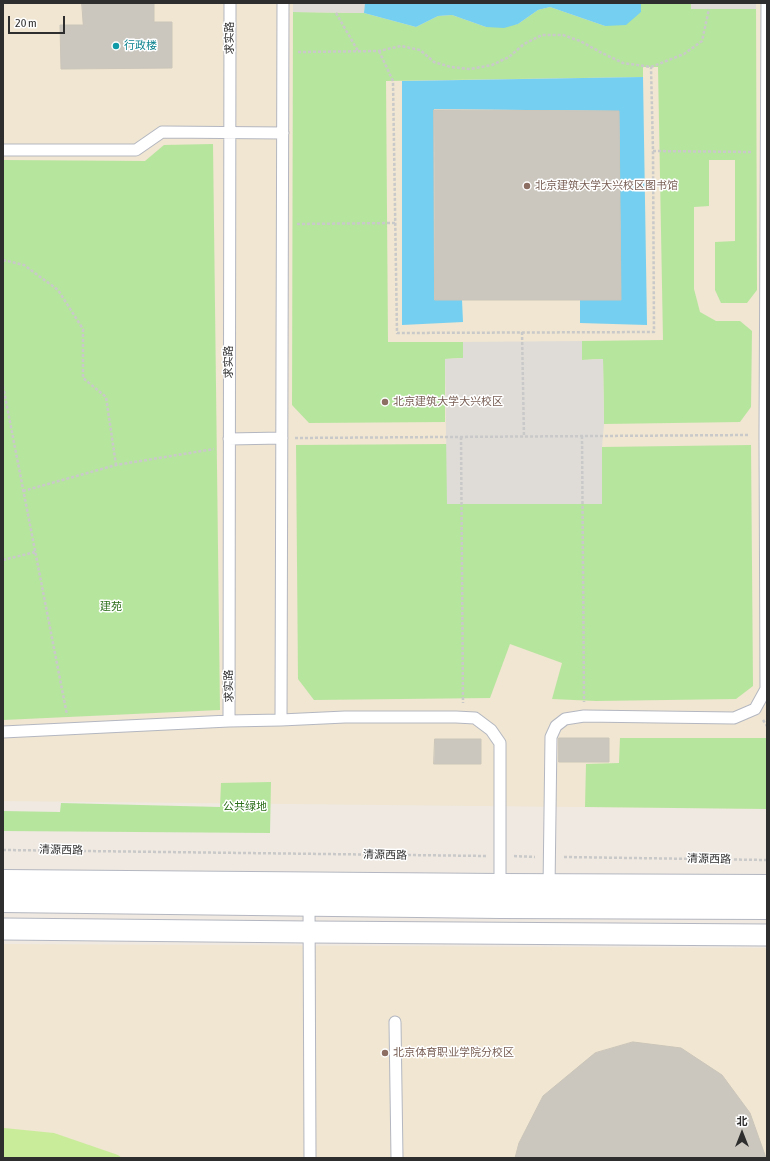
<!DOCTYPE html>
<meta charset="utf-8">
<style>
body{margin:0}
#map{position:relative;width:770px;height:1161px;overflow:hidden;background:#efe9e1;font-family:"Asap Condensed","Noto Sans SC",sans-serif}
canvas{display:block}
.frame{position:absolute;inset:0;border:4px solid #2e2e2e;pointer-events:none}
.north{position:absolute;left:722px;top:1113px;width:40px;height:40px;-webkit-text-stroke:3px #fff;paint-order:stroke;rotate:0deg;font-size:11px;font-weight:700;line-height:16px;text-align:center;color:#2e2e2e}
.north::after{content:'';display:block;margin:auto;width:14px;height:18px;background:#2e2e2e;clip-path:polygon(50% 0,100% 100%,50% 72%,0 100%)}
.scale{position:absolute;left:8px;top:16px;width:57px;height:18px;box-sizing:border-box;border:2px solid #2e2e2e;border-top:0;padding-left:5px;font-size:12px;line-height:14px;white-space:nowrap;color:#2e2e2e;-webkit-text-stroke:3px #fff;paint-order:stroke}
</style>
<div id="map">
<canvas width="770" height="1161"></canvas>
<div class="frame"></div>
<div class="north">北</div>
<div class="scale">20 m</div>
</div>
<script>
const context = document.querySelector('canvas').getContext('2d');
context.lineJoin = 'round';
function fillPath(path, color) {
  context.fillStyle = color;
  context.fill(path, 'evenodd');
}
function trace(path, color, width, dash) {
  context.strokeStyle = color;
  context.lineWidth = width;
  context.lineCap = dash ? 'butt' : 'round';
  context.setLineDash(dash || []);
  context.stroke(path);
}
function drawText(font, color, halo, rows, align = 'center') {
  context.font = font + ' "Asap Condensed","Noto Sans SC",sans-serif';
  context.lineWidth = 3;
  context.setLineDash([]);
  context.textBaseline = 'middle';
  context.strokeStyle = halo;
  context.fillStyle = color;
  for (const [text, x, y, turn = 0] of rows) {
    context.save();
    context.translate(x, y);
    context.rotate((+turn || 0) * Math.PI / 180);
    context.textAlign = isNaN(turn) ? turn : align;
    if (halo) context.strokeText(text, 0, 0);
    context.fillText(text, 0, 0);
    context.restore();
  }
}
fillPath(new Path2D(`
 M3 3H767V809L3 801Z
 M3 944 767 948V1158H3Z`), '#f0e6d1');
fillPath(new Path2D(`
 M641 3H691V9H756L757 290 747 303H721L715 290V242L735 241V160H709V206L694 207V289L700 312 716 321H740L752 331 751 407 740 422 604 424 603 359 582 360V341L663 340 658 67H643V77L386 81 388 342H463V358L445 359V422L309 423 292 405 293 12 364 13 416 27 438 16 452 15 486 27 518 24 538 10 550 7 605 26 641 12Z
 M213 144 220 710 3 720V160L145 161 164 145Z
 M447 444 448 504H602V447L751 445 753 686 736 699 596 701 552 699 562 663 510 644 490 698 314 700 298 679 296 445Z
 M620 738H767V809L585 807 586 764 619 763Z
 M271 782 270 833 3 831V811L60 812 61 803 220 807 221 783Z`), '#b6e59e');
fillPath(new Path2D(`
 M4 1128 54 1133 118 1155 122 1158H4Z`), '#c9ec9a');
fillPath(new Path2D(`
 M293 3H365L364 13 293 12Z
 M691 3H756V9H691Z
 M582 341V360L603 359 604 424 602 447V504H447L445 359 463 358V342Z`), '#dfdcd8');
fillPath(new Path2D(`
 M365 3H641V12L626 25 605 26 550 7 538 10 518 24 504 28 486 27 452 15 438 16 416 27 364 13Z
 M643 77 647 325 580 323V300H621L619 111 434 109V300H462L463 322 402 325V81Z`), '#75cff0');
const building = new Path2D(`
 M82 3H154V22H172V68L61 69 60 25H83Z
 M434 110 619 111 621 300H435Z
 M559 738H609V762H559Z
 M435 739H481V764H434Z
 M633 1042 681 1048 722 1075 750 1113 766 1158H515L519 1143 543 1096 595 1053Z`);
fillPath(building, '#cbc7bf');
trace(building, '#cbc5ba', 1);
const lane = new Path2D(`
 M3 150H136L162 132 283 133
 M229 439 282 438
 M281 720 283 3
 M229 721 230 3
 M3 732 229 721 281 720 345 717H456L475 718 491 730 500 743V888
 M549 888 551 737 556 726 565 719 584 716 734 718 755 709 766 689 765 435 767 3
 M309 904 310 1158
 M395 1022 397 1158`);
const street = new Path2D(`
 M3 929 309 932 767 935`);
const secondary = new Path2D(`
 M3 881 500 885 767 886
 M3 901 500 907 767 908`);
trace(lane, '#b4b7c1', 13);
trace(street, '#b4b7c1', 23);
trace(secondary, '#b4b7c1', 24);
trace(new Path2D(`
 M336 13 358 51
 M379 51 393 81 397 333 654 332 653 151 651 67
 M298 52 379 51 401 46 420 50 434 62 451 67 470 69 492 65 509 57 524 44 542 35H563L580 41 602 53 623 63 651 67 684 54 702 41 709 9
 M653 151 751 152
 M297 224 395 223
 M3 260 24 265 58 290 83 329V378L106 397 116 465
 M522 332 524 437
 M3 386 67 715
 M582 436 584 702
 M461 437 463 703
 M295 438 750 435
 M23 491 116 465 214 449
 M3 560 35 552
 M763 720 767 726
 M3 850 487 856
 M514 856 535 857
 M564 857 767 860`), '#c9c9c9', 2.5, [3, 2]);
trace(lane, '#fff', 11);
trace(street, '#fff', 21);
trace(secondary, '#fff', 22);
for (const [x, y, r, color] of [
 [116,46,4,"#0f9aa8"],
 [527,186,4,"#8d6e63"],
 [385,402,4,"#8d6e63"],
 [385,1053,4,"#8d6e63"]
]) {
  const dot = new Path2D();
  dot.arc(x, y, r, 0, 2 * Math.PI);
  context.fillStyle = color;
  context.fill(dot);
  trace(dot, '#fff', 1.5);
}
drawText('11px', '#2e2e2e', '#fff', [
 ["求实路",230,38,-90],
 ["求实路",229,362,-90],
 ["求实路",229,686,-91],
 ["清源西路",61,850,1],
 ["清源西路",385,855,1],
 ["清源西路",709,859,1]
]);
drawText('11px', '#0d838f', '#fff', [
 ["行政楼",124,46]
], 'left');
drawText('11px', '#785e54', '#fff', [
 ["北京建筑大学大兴校区图书馆",535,186],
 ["北京建筑大学大兴校区",393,402],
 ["北京体育职业学院分校区",393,1053]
], 'left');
drawText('11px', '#2c6e1b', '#fff', [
 ["建苑",111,607],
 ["公共绿地",245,807]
]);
</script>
